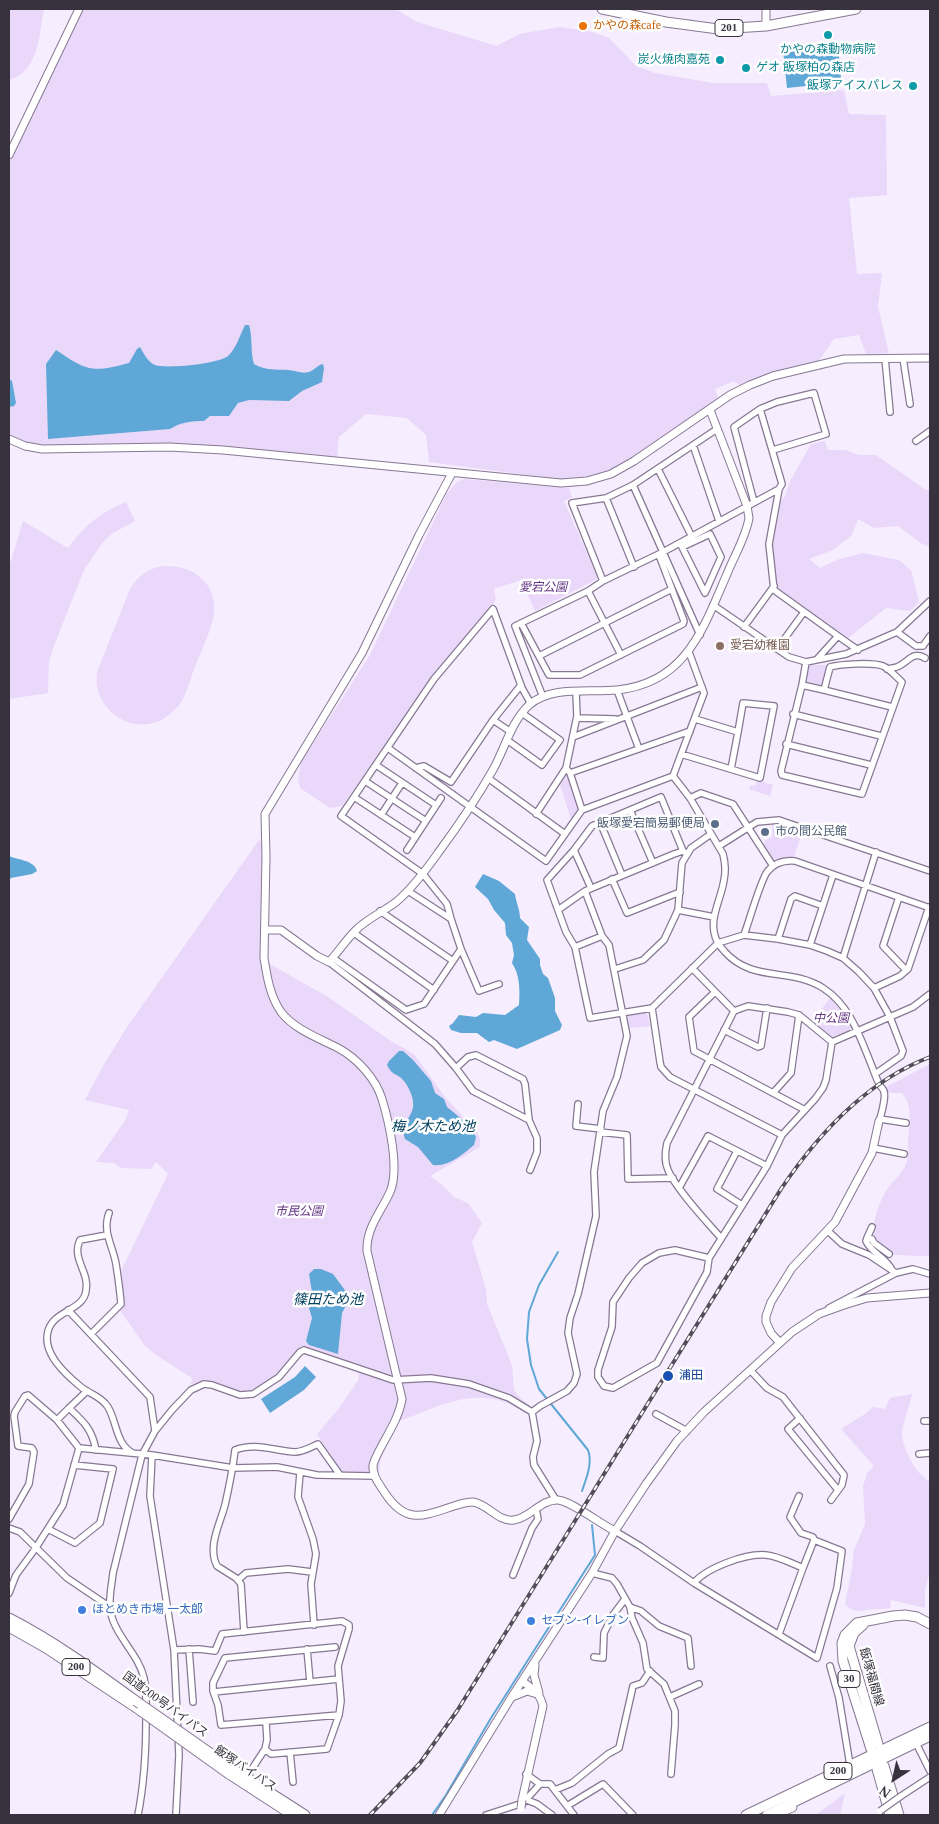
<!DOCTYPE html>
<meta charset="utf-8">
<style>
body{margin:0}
#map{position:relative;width:939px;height:1824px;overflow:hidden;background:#f6edfe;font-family:"Times New Roman",serif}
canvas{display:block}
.frame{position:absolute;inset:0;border:10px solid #37323d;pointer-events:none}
.north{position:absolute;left:869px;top:1754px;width:50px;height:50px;-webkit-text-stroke:4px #fefefe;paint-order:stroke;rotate:215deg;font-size:14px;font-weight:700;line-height:20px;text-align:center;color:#37323d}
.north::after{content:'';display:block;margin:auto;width:18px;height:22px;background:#37323d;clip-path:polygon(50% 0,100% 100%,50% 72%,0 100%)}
</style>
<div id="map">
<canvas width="939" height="1824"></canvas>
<div class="frame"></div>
<div class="north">N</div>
</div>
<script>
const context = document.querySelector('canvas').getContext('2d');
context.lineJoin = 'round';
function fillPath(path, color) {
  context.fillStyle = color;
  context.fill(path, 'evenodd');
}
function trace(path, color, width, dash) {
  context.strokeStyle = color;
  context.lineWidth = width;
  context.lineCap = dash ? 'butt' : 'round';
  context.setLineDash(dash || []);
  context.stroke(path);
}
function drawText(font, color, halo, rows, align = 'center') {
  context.font = font + ' "Times New Roman","Noto Sans JP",serif';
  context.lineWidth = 5;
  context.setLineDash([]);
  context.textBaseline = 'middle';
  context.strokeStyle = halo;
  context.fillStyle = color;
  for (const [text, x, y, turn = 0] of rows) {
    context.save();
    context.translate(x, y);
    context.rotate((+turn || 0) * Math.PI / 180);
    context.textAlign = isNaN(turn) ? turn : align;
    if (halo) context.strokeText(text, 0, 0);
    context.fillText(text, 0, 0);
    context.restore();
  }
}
fillPath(new Path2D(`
 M9 9H44C39 34 39 72 9 80Z
 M82 9H396L417 22 497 46 519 34 560 27 592 32 609 38 636 66 655 73 713 83H767L771 96 844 90 849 114 886 115 887 195 849 198 857 274 882 273 878 307 889 353 866 354 859 335 834 339 818 362 741 386 734 381 715 389 719 401 623 464C602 475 582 480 557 479L429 462 426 435 407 418 366 414 339 437 337 459 220 446 168 443 46 447 27 444 9 436V164Z
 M825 441 828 450H845L859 455H876L926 490H930V547L922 544 898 526 874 528 858 519 852 535 833 550 809 559 820 568 839 559 863 553 899 560 911 570 919 602 910 611 886 608 848 638 778 588 772 546 781 501 785 496 790 481 811 444Z
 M465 479 569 488 572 497 564 501 597 576V579L535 611 521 580 494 589 496 600 432 677 342 806 330 808 300 788 298 780 301 762 370 655 447 493 457 482Z
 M126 502 135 521 113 533 103 542 84 570 55 643 49 661 48 693 9 699V567L23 521 68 548C83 527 102 511 126 502Z
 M164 566C193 565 218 583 214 615 210 634 200 653 193 672 189 683 186 695 180 704 177 708 173 712 169 715 138 740 91 712 97 672L130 589C139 575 148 568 164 566Z
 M810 665H828L823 685 821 686 808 683 805 681 807 669Z
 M564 774 567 775 580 808 571 819 559 782Z
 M757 780 773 785 770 796 749 789 751 785 755 786Z
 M772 822 803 830 794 857H785L773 861 763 845 765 844 764 841 772 837Z
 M259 840 262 843 261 959 328 997 391 1041 414 1054 445 1097 466 1120 476 1129 480 1138V1147L430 1176 441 1184 454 1197 468 1203 482 1223 472 1242 486 1289 487 1304 512 1365 514 1390 520 1398 530 1405 525 1413C518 1409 510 1403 501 1401 467 1390 432 1409 400 1421L381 1456 379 1473H342L317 1434 339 1408 359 1379 358 1371 347 1361 302 1347 299 1349C289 1366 261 1396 239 1392 234 1392 229 1389 225 1387 212 1381 204 1381 191 1384L192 1378 156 1355 145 1346 119 1309 121 1271 168 1174 156 1162 151 1169 121 1168 114 1163 96 1162 126 1119 129 1110 85 1100 103 1066 127 1027Z
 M830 998 845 1016 851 1027 850 1030 831 1037 812 1022Z
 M647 1012 650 1026 628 1028 626 1015 628 1013Z
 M930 1064V1256C922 1256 899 1256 892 1254 861 1244 877 1203 890 1185 896 1178 903 1172 906 1164 909 1157 908 1148 908 1141 909 1124 914 1108 902 1093H887L886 1087Z
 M912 1394C910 1405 903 1422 902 1432 902 1449 916 1474 930 1482V1572L925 1590V1608L891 1600 890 1608C884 1609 880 1609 873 1609 862 1610 853 1614 845 1604L852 1569 854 1550 865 1524 863 1486 867 1473 874 1466 841 1429 865 1414 873 1407 885 1409 890 1398Z
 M845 1793 840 1815H813L820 1812Z`), '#ead8fa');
fillPath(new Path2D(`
 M838 45 841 79 815 82V85L787 88 783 50Z
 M245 325H249C253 338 250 351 254 364 266 371 276 369 289 370 297 371 301 374 309 372 315 370 317 365 323 364L324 368 322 382 302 391 289 401 249 400 238 403 229 416H210L204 421C191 421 181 422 170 429L48 439 46 364 56 350C87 371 92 373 129 363L137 349 140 347C144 354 148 362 155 365 166 369 218 364 228 356 236 349 240 335 245 325Z
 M9 379 12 381 16 403 14 406 9 407Z
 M9 856C18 860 34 860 37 871L32 874 11 878 9 880Z
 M483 874 499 881 515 894C516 903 520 909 520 918L529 927 527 940 540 959V965L543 974 548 978 555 998V1011L562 1025 560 1030 517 1049 494 1040 489 1042 477 1033H461L451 1030 449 1026 453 1023 459 1015 476 1017 483 1013 505 1015 519 1005C520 990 520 975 512 963L514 955 512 943 506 935 505 923 494 910 488 899 475 887Z
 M399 1051H403L413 1060 431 1081 435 1093 444 1099 447 1107 469 1125 476 1137 474 1145C463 1154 449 1167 433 1165L418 1147 405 1139C399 1122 415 1117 413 1102 413 1096 408 1086 404 1081 398 1073 393 1077 387 1065L389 1061Z
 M314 1269H321L333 1274 347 1293 349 1300 342 1313 338 1354 309 1345 306 1341 312 1318 308 1305 312 1292 309 1274Z
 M305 1366 316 1377 304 1390 270 1413 261 1399 295 1377Z`), '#5ea7d6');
trace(new Path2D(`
 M558 1252 539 1285 529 1312 527 1339 531 1365 539 1389 588 1450C593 1463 586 1479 582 1491
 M432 1815 446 1795 491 1718 595 1555 592 1525`), '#5ea7d6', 2);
const minor = new Path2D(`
 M885 358 890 412
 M903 358 910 404
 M760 409 782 484 779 489 769 544 774 590 838 636 818 658
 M916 441 930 431
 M693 445 719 521
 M658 469 692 537
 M633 485 700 635
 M606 498 634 567
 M754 502 734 427 760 409 777 402 814 393 826 434 773 450
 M680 543 705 593 721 557 710 534 682 547
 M603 581 572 503 606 498 633 485 717 429
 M588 591 621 655
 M713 605 789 657 806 662 846 654 897 632 930 601
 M521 623 549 675H580L683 624 684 621 659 555
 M744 627 774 586
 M897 632 916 646H923L930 636
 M838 636 858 650
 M777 649 804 612
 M539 656 672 589
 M887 669C891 668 896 668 899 666 909 661 913 651 925 658
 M802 685 781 771 782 775 862 794 902 682C896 677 890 669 883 666 873 662 841 664 830 667L824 690 802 685 806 662
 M617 690 639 749
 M824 690 892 707
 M576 692 577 716 566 768 570 773 582 810
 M543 697 515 626 588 591 603 581 663 552 779 489
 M793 714 881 736
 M577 718 615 719
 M493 720 511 732
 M573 737 702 687
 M507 740 542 765 560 740 522 713
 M786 744 871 765
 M388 748 546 861 582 810 673 776 704 693 689 652
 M681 754 760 778 774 706 743 703 738 732 695 719
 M376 765 436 805
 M416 768 424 766 451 782 493 720 521 685
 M731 769 738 732
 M570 773 690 731
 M673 776 690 798 723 854C725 862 726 871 724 880 721 901 706 922 718 943 719 946 723 949 725 952 753 983 790 967 823 988 850 1005 860 1037 871 1064 874 1071 876 1079 880 1085 881 1088 884 1089 884 1092 886 1097 881 1116 879 1121
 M488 778 565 834
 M365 781 426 821
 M354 797 415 837
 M690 798 701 793 733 804 773 866
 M630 810 653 863
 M536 814 566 768
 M381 815 402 783
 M600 822 622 875
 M719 846 757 822 779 820 930 871
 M407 850 441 798
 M574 850 547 880 566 932 575 947 590 1018 652 1008 718 943 744 935 778 939 810 945 827 951 843 958 859 972 874 988 890 1017 903 1051 901 1056 875 1074
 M612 879 627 913 680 892
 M591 888 574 850 592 826 661 797 683 851
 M899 897 883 946 906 970
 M558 910 585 891
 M678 910 714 917
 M380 911 453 961
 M451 919 447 904 423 874 341 816 434 679 493 609 522 688 531 704
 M354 933 434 990
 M744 935C749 922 760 882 767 872 774 863 783 860 795 861L930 908
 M778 939 791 899 795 896 823 906
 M810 945 833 875
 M575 947 602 936
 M461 949 479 991 499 984
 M333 958 406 1010 424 1004 461 949 451 919 408 891
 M843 958 876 852
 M329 962 435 1044 456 1068 473 1091 529 1120 537 1138V1152L530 1170
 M692 968 734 1011
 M615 969 643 960 664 940 678 910 682 863 691 848 711 834
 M874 988 900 976 908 969 929 907
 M715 992 689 1017 694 1051 805 1110
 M652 1008 660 1062 661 1067 670 1077 782 1135
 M724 1030 758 1047 761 1046 767 1008
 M832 1042 913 1007 930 994
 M456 1068 468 1057 476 1055 523 1079 525 1084 529 1120
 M773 1093 791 1073 799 1015
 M578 1104 576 1126 601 1129
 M880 1119 906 1123
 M600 1132 627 1135 628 1179 673 1178
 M873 1148 904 1154
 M737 1151 717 1189 742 1205
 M679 1188 708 1136 767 1166
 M828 1231 842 1244 869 1255 896 1273 913 1269 930 1274
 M107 1235 80 1240C71 1259 90 1272 86 1291 83 1311 54 1310 48 1331 42 1353 65 1374 81 1387 90 1394 102 1397 108 1407 117 1422 116 1445 133 1453
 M721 1238C706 1221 676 1189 668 1170 664 1161 665 1152 667 1143L734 1011 748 1006 788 1012 799 1015 832 1042
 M867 1238 872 1227
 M675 1250 709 1258 707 1272 657 1363 613 1388 604 1386 598 1377V1370L612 1327 613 1302 629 1278 642 1263 659 1253Z
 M889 1254 874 1243 872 1239 867 1238 866 1241C871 1253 886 1257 892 1270
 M709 1258 767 1166 782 1135 815 1099 823 1088 826 1080 832 1042
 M829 1308 896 1273
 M68 1310 150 1397 155 1431
 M91 1334 121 1304C120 1291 118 1277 116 1264 113 1246 102 1232 109 1213
 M751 1371 767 1388 783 1397 844 1475 842 1485 831 1500
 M87 1391 69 1408C84 1422 92 1429 96 1450
 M532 1412 540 1406 567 1391 574 1383 577 1374 568 1333 570 1318 578 1294 596 1216 594 1172 603 1111 617 1077 627 1036 609 945 602 936 585 891 674 854 683 851 686 853
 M656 1414 687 1431
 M800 1418 788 1429 838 1490
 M57 1420 69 1408
 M924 1421H930
 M919 1454 930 1453
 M152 1455 150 1496 174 1650 179 1755 176 1815
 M300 1473 298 1497 313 1539 316 1554 311 1584 314 1625
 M799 1496 790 1517 801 1533 813 1537 814 1540
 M9 1519 29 1484 34 1452 32 1448 18 1446 14 1416 15 1412 25 1396 28 1395 57 1420 79 1448
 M9 1528 20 1532 67 1578 110 1607
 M48 1529 75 1543 100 1523 113 1469 74 1465
 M615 1531 640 1546 694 1583 817 1658 837 1588 842 1551 814 1540 803 1568C791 1563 778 1556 766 1555 746 1553 706 1568 694 1583
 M592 1573 612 1578 617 1584 630 1607 641 1611 659 1626 688 1638 691 1666
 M513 1575 532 1528 538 1519 536 1509
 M238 1580 246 1573 288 1569 312 1572
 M9 1593 16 1575 35 1549 63 1505 79 1448 152 1455 233 1468 277 1467 317 1475 375 1476
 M630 1607 632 1618 643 1643 647 1669 664 1684 675 1711V1725L671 1774
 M244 1632 241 1584 236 1578 217 1566C207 1547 220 1524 225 1505 229 1487 233 1468 235 1450 254 1442 276 1451 295 1452 303 1452 311 1447 318 1444L340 1475
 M779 1634 803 1568
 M335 1647 225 1658 213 1683V1691L218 1705 221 1725 339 1715
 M189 1649 193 1702
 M307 1649 310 1682
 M174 1650 199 1649 215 1651 222 1634 342 1621 349 1625V1629L338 1666 341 1701 339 1715 327 1749 271 1754 265 1749 246 1778
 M594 1657 603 1658 604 1633 613 1615 625 1599
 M830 1666 839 1698 850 1765
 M214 1692 339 1679
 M670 1697 699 1684
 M916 1743 930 1771
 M265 1749 267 1740 266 1722
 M290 1752 293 1782
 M526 1774 540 1784H550L574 1815
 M555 1790 572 1783 608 1754 619 1748 633 1686 642 1683 650 1671
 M901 1796 930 1777
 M527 1800 537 1804 552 1815
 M567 1806 603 1784 633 1815
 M138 1815C144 1784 146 1752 146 1720 146 1707 147 1692 144 1678 138 1652 112 1634 110 1607 109 1596 112 1583 113 1573L142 1455 155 1431 172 1410 191 1390 204 1384 212 1385 240 1395 253 1394 279 1377 300 1352 304 1350 393 1380 431 1378 469 1384 509 1398 532 1412 537 1441 533 1457 534 1465 556 1500
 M486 1815 523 1803 540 1784`);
const tertiary = new Path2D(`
 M766 26V9
 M9 155 79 9
 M9 439 25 446 42 449 169 447 223 450 561 483 587 481 611 474 634 461 730 395 750 385 773 376 844 359 930 358
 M452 473 419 535 362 653 265 814 266 857 264 958C267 977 270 996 281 1012 295 1030 319 1038 338 1048 357 1058 376 1079 382 1099 389 1122 400 1169 390 1192 381 1212 366 1228 367 1251L402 1399C399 1418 387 1435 379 1451 377 1455 374 1461 373 1465 372 1476 380 1485 385 1493 406 1525 423 1516 454 1506 460 1504 466 1502 473 1502 488 1504 498 1522 514 1520 530 1518 541 1499 558 1500 573 1502 600 1524 615 1531
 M265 930H281L317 956 329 962C338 952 346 940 356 930 368 918 383 912 396 902 412 889 426 870 438 853 458 826 477 798 494 768 505 747 512 721 529 705 552 685 589 693 617 690 686 683 703 629 727 574 734 556 746 537 749 518L747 506 710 410
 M780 1343 771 1333 766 1322V1316L771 1302 792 1268 835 1222 872 1153 879 1121
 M535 1665 534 1675 539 1693
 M512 1697 527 1691 537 1694
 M522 1800 543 1706C540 1693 532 1688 522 1681
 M439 1815 511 1698 592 1573 615 1531 646 1484 677 1441 704 1412 792 1332 819 1314 844 1305 867 1298 930 1293`);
const primary = new Path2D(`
 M863 1625 854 1633 849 1646 878 1744
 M871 1749 843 1661 842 1643 845 1635 857 1623 893 1616 905 1615 917 1617 930 1624
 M884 1766 899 1815
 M877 1769 890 1815
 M781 1815 785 1810 792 1807`);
const trunk = new Path2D(`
 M602 9 666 22 718 29 766 26 856 9
 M9 1618C54 1641 95 1671 136 1701
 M9 1627 46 1648 141 1711
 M230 1767 305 1815
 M229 1774 292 1815
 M746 1815 930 1727
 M767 1815 930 1736`);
trace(minor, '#867892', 8);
trace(tertiary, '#867892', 9);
trace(primary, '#867892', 11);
trace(trunk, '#867892', 11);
trace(minor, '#fff', 5.5);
trace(tertiary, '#fff', 7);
trace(primary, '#fff', 9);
trace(trunk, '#fff', 9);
const rail = new Path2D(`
 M370 1815 420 1763 457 1711 781 1189C818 1134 867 1081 930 1057`);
trace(rail, '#544e5a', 4);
trace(rail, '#fefefe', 2, [5.5]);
const minorBridge = new Path2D(`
 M880 1811 901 1796`);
const tertiaryBridge = new Path2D(`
 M521 1808 522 1800`);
const trunkBridge = new Path2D(`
 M136 1701 230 1767
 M141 1711 229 1774`);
trace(minorBridge, '#867892', 8, []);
trace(tertiaryBridge, '#867892', 9, []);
trace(trunkBridge, '#867892', 11, []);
trace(minorBridge, '#fff', 5.5);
trace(tertiaryBridge, '#fff', 7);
trace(trunkBridge, '#fff', 9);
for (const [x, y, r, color] of [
 [583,26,5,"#e8710a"],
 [828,35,5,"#0f9aa8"],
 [720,60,5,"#0f9aa8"],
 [746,68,5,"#0f9aa8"],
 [913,86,5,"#0f9aa8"],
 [720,646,5,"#8d6e63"],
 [715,824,5,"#5c6f8a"],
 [765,832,5,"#5c6f8a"],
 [668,1376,6,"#1a4fb4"],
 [82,1610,5,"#3f7fe0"],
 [531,1621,5,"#3f7fe0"]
]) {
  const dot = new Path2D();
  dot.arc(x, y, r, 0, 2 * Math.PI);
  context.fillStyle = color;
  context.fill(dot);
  trace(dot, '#fefefe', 2);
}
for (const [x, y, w] of [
 [729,28,28],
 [76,1667,28],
 [849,1679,22],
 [838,1771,28]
]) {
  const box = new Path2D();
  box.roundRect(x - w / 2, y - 8.5, w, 17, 4);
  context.fillStyle = '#fefefe';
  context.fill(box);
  trace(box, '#37323d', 1);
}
drawText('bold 11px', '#37323d', null, [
 ["201",729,28],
 ["200",76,1667],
 ["30",849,1679],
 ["200",838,1771]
]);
drawText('12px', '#c56008', '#fefefe', [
 ["かやの森cafe",593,26]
], 'left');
drawText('12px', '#0d838f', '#fefefe', [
 ["かやの森動物病院",828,50,"center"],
 ["炭火焼肉嘉苑",710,60],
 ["ゲオ 飯塚柏の森店",756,68,"left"],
 ["飯塚アイスパレス",903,86]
], 'right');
drawText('italic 12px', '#633584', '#fefefe', [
 ["愛宕公園",543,588],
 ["中公園",831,1019],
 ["市民公園",299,1212]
]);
drawText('12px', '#785e54', '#fefefe', [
 ["愛宕幼稚園",730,646]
], 'left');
drawText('12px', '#4e5e75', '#fefefe', [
 ["飯塚愛宕簡易郵便局",705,824],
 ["市の間公民館",775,832,"left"]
], 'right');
drawText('12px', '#164399', '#fefefe', [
 ["浦田",679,1376]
], 'left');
drawText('12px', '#366cbe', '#fefefe', [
 ["ほとめき市場 一太郎",92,1610],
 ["セブン-イレブン",541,1621]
], 'left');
drawText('12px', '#37323d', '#fefefe', [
 ["飯塚福間線",871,1677,74],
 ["国道200号バイパス",165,1705,36],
 ["飯塚バイパス",245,1769,34]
]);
drawText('italic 14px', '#024160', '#fefefe', [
 ["梅ノ木ため池",433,1127],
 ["篠田ため池",328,1300]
]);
</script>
